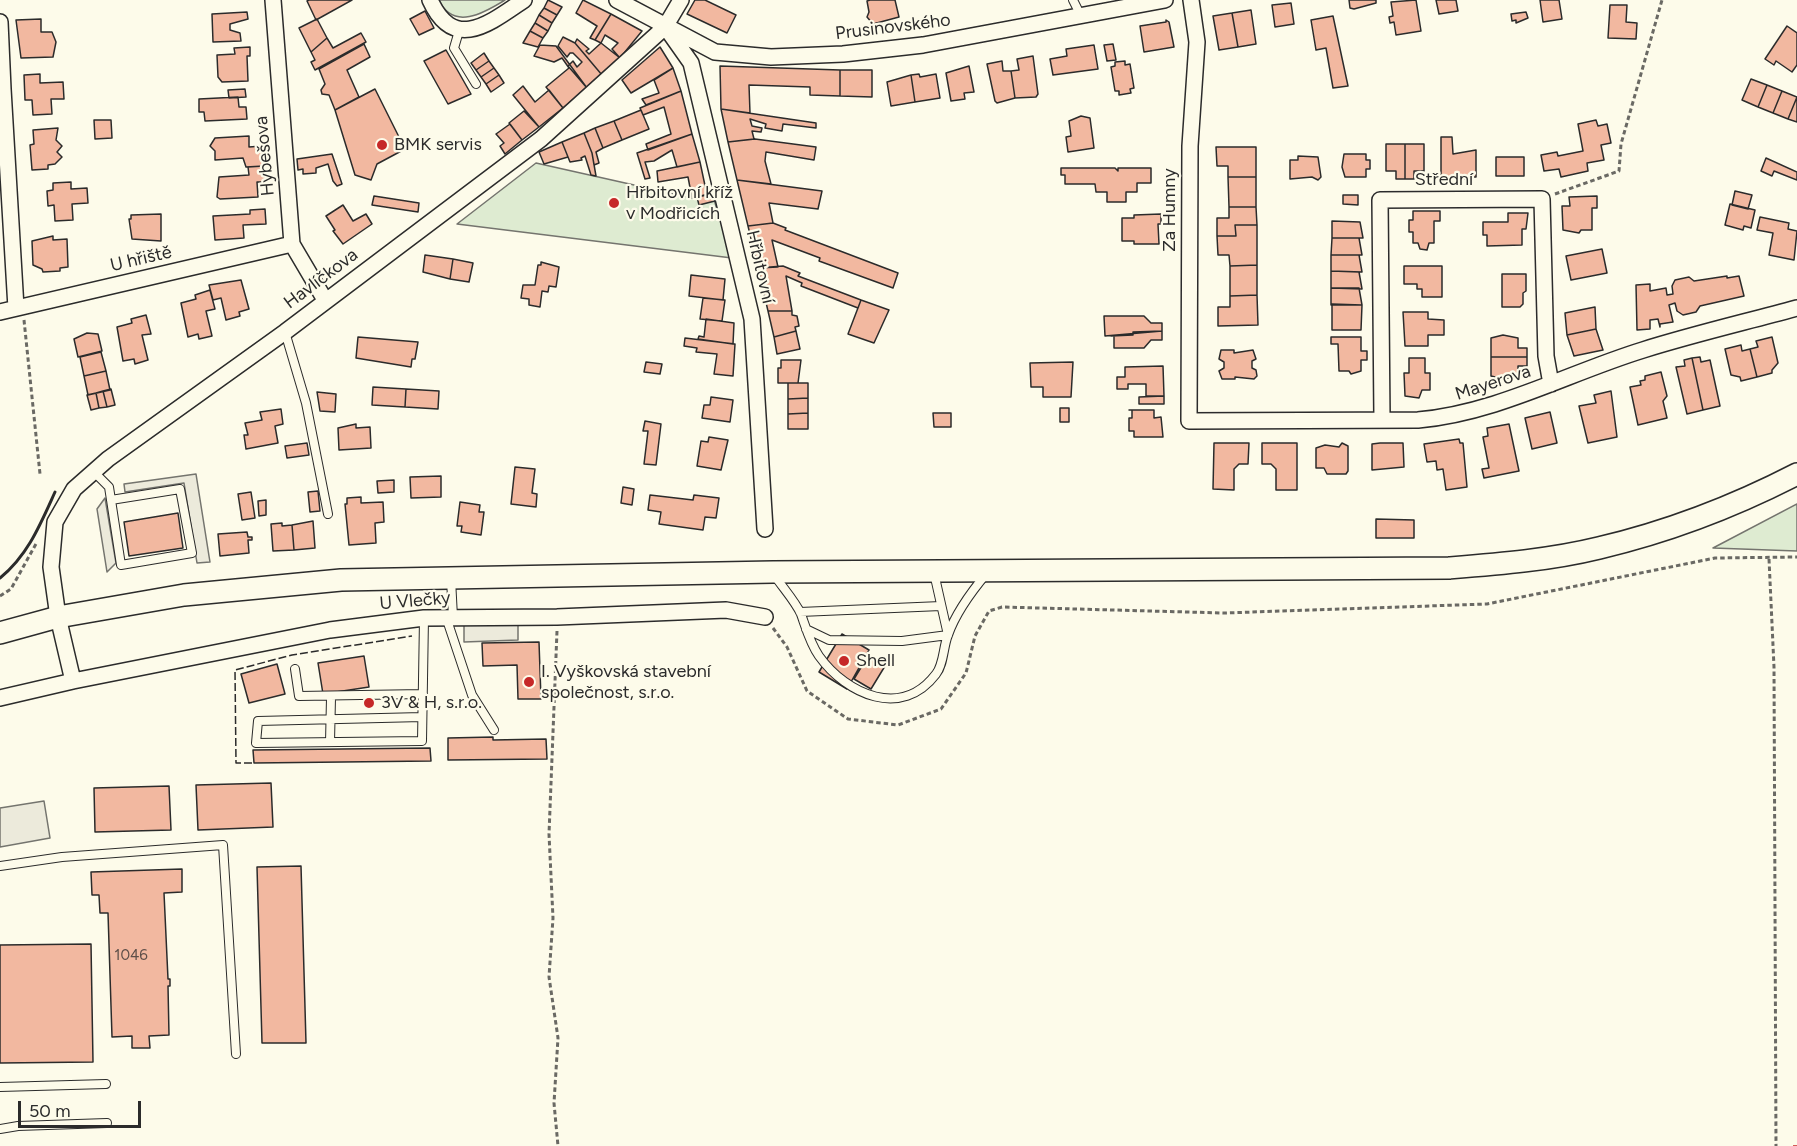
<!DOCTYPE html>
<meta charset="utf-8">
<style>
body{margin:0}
#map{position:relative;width:1797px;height:1146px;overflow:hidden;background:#fdfbea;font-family:Figtree,sans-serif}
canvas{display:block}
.scale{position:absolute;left:18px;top:1101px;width:123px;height:27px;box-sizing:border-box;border:3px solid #2b2b2b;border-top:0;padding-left:8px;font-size:18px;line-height:21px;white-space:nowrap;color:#2b2b2b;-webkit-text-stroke:4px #fdfbea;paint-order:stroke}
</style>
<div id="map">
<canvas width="1797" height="1146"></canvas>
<div class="scale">50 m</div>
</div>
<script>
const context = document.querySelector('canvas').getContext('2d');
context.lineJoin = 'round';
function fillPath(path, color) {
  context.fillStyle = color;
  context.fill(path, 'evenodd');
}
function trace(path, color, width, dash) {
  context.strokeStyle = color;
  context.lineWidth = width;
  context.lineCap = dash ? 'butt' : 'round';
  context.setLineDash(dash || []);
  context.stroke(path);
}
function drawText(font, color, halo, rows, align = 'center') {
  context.font = font + ' Figtree,sans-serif';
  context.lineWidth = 4.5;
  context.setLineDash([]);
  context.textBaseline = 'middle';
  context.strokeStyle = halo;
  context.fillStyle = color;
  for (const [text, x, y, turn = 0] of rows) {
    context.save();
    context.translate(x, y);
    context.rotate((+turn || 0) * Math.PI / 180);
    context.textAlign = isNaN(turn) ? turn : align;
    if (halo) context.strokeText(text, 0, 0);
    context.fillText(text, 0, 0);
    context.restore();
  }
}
const green = new Path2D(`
 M439 0H505C484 13 453 31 439 0Z
 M536 163 692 198 712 193 732 258 457 224Z
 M1797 504V551L1713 548Z`);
fillPath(green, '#deebd1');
trace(green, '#74746e', 1.5);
const parking = new Path2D(`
 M196 474 209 556 210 562 197 563 184 483 125 492 124 484Z
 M105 498 116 563 107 572 97 509Z
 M464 616 518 617V640L464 642Z
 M44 801 50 838 0 847V808Z`);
fillPath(parking, '#eceadb');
trace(parking, '#74746e', 1.5);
const building = new Path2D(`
 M309 0H352L316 20 307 1Z
 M548 0 562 7 557 15 544 8Z
 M583 0 611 14 595 40 590 38 597 26 576 13Z
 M695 0H705L736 15 727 33 687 14Z
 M870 0H895L899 17 873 24 867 17 869 12 867 1Z
 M1349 0H1376V3L1354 9 1350 8Z
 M1416 0 1421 31 1396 35 1394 22 1390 23 1389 17 1393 16 1391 2Z
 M1436 0H1456L1458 11 1439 14Z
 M1540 0H1559L1562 19 1543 22Z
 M1291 3 1294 24 1275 27 1272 5Z
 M1610 5H1627L1626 22 1637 23 1636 39 1608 38Z
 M544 8 557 15 552 23 539 15Z
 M1251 10 1256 44 1238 47 1232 13Z
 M425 11 434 28 419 35 410 19Z
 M247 12 248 19 230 24V30L240 33 241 41 213 42 212 14Z
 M1526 12 1528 18 1516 23V20L1512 21 1511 14Z
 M1232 13 1238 47 1219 50 1213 16Z
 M611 14 642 31 620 58 612 49 618 43 605 35 601 43 595 40Z
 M539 15 552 23 548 31 535 23Z
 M1333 16 1348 86 1333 88 1326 48 1316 50 1311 20Z
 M41 19V32H52L56 42 53 57 21 58 16 20Z
 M317 19 327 38 311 52 299 28Z
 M1166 20 1169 22 1174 47 1144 52 1140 26 1166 22Z
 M535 23 548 31 543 38 530 31Z
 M1787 26 1797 33V65L1792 72 1776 61 1774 65 1765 59Z
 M530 31 543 38 538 47 523 43Z
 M361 33 366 42 315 70 311 62 315 60 311 52 327 38 333 48Z
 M563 37 575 43 602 75 587 88 568 66 573 61 577 67 582 62 573 53H570L567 57 558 46Z
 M577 39 589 49 586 51 589 54 601 43 620 58 602 75 575 43Z
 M364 44 370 57 347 70 359 97 335 110 329 95 322 94 321 90 325 84 319 69Z
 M1113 44 1116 60 1107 61 1104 45Z
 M540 45 556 46 587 88 563 108 546 87 569 68 562 58 554 62 534 56Z
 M1094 45 1098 69 1053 75 1050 59 1067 56 1066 49Z
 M250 47V56H247L248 81 222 82 218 77 217 55 235 54 234 48Z
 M660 47 673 68 631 93 622 80Z
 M446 50 471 94 448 104 424 61Z
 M484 53 489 61 476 70 471 63Z
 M1033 56 1038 94 1036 97 1015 98 1011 71 1019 70 1017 59Z
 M489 61 494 68 481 77 476 70Z
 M1002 61 1003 71H1011L1015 98 997 103 995 101 987 64Z
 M1125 61V65L1130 64 1134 88 1130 89 1131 93 1119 95V91H1115L1111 67 1115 66V62Z
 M720 66 840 70V96L810 95V87L749 85 750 113 721 109Z
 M969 66 974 92 964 93 965 99 951 101 946 73Z
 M494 68 499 75 486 84 481 77Z
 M673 68 681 91 646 105 642 99 659 93 654 80Z
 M840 70H872V97L840 96Z
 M40 74V83L63 82 64 99H51L52 114 33 115 32 100H25L24 75Z
 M919 74 920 77 936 74 940 98 915 102 911 75Z
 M499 75 504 83 491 92 486 84Z
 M911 75 915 102 891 106 887 82Z
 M1751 79 1767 85 1758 107 1742 100Z
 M1767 85 1782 91 1773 113 1758 107Z
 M523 86 535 102 549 90 563 108 539 127 513 95Z
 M245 89 246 97 229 98 228 90Z
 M375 89 405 149 377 164 371 180 355 175 335 110Z
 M681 91 692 134 648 150 646 144 671 134 664 107 643 115 640 108Z
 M1782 91 1797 97 1788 119 1773 113Z
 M238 97 239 107H246L247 119 205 121 204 112H199V99Z
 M1797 97V122L1788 119Z
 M721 109 816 123V128L783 124 782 131 765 128 766 124 750 119 752 126 762 128 761 132 752 131 754 139 728 142Z
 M641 110 649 129 622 140 614 121Z
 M524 111 539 127 522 140 509 123Z
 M1081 116 1090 118 1094 148 1068 152 1066 137 1071 136 1069 121Z
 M94 120H111L112 138 95 139Z
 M1596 120 1598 126 1607 124 1611 143 1601 145 1604 160 1587 163 1588 171 1561 177 1559 169 1544 171 1541 155 1557 152 1558 156 1583 151 1578 124Z
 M614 121 622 140 603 148 595 128Z
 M510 124 522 140 505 154 500 146 504 143 496 134Z
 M58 128 56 140 62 146 57 152 62 157 55 164 48 165V169L32 170 30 145 34 144 33 130Z
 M595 128 603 148 596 152 599 163 594 165 592 153 584 133Z
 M584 133 592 153 596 176 591 175 585 156 581 158 582 160 570 162 562 142Z
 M692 134 700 162 677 167 672 150 654 161 645 162 650 178 645 179 637 153Z
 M249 136V147L262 146 264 166 246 167 243 158 215 160V151L210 146 215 138Z
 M1441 137H1452L1453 154 1476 150V177H1468L1467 179H1460V176L1441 179Z
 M755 139 816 147 814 160 766 152 765 161 771 184 737 180 728 142Z
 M562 142 568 157 544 164 539 152Z
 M1386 144H1405V179H1396V171H1386Z
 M1405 144H1424V171H1414V179H1405Z
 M1216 147H1256V177H1228V166H1217Z
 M332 154 342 184 337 186 333 181 328 164 316 168V173L303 174V169L298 170 297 159Z
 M1344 154H1366V160H1370V169H1366V177H1345L1342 167Z
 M1298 156 1318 157 1321 177 1318 180 1312 177 1290 179V160H1298Z
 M1496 157H1524V176H1496Z
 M1766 158 1797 172V180L1774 171 1772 176 1761 171Z
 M700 162 707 195 692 198 688 177 658 182 657 171Z
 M264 166 265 182H257L258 197 220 199 217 197 219 177 249 175 248 167Z
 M1061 168H1115L1118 171V168H1151V183H1137V192H1126V202H1107V192H1096L1095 184H1065V175H1061Z
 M1228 177H1256V207H1229Z
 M737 180 822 191 818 209 769 203 773 223 748 226Z
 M71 182V189L87 188 88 203 72 204 73 220 55 221 54 205 48 206 47 191 53 190V183Z
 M1735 191 1752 195 1748 209 1732 205Z
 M712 193 715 201 699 205 697 197Z
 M1343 195H1358V205L1343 204Z
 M374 196 419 203 418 212 372 205Z
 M1597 196V208H1592V230H1581L1579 233 1563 230 1562 206H1570L1569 197Z
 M1730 204 1755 210 1751 228 1744 226 1743 230 1725 225Z
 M343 205 353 221 366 214 372 224 343 244 333 231 335 230 326 216Z
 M1229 207H1256L1257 225H1235L1236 236H1217V218H1229Z
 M265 209 266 224 243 225 244 238 215 240 213 216 250 214V210Z
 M1413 211H1440V221H1434V243H1429L1427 250 1420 249 1418 243H1413V232H1409V220H1413Z
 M1508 213H1528L1526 229H1522V245L1487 246V235H1483V222H1508Z
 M161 214V241L132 239 129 219H131V215Z
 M1161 214V224H1158L1159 244H1134V241H1122V218H1134V215Z
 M1760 217 1789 223 1788 229 1797 231 1794 260 1769 255 1773 233 1757 230Z
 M1332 221 1360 222 1363 238H1332Z
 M773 223 786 228 785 230 898 273 893 288 819 261 820 258 772 240 778 267 758 268 748 226Z
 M1235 225H1257V265L1230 266 1229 255H1218L1217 236H1236Z
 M53 236V240L67 239 68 267 60 268V271L43 272 42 269 33 265 32 241Z
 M1332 238H1359L1362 255H1331Z
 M1602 249 1607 273 1571 280 1566 256Z
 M425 255 453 259 450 279 423 272Z
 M1331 255H1359L1362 272 1331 271Z
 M453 259 473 263 469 282 450 279Z
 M541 262 559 267 556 287 549 286 548 292 542 291 540 307 529 305V299L521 298 523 285H535L538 265H541Z
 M1257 265V295L1230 296V266Z
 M783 266 800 273 798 276 861 300 858 308 801 286 802 283 786 276 792 311H768L758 268Z
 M1404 266H1442V297H1422V289H1417V284H1404Z
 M1331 271 1359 272 1362 289 1331 288Z
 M1502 274H1526V291L1523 293V304L1520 307H1502Z
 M691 275 725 279 723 300 689 296Z
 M1727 276V278L1739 276 1744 296 1700 306 1696 312 1683 315 1677 311 1675 303 1669 305 1673 322 1660 324V327L1658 319 1650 320V329L1637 330 1636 285 1650 284V291L1666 288 1667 295 1673 294 1672 286 1675 280 1689 277 1694 281Z
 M241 280 249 309 239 312 240 316 226 320 221 298 213 300 209 285Z
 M1331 288H1359L1362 305H1331Z
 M210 290 215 309 206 311 212 336 199 339 198 334 188 337 181 303 196 299 195 295Z
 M1257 295 1258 325 1218 326V307H1230V296Z
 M703 298 725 300 722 321 700 319Z
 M861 300 889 310 874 343 848 334Z
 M1332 304 1362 305 1361 330H1332Z
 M1595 307 1596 329 1567 335 1565 313Z
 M768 311H792V315L797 316 799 326 795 327 796 331 774 337Z
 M1403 312H1428V319L1444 320V335H1428V346H1405Z
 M146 315 151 334 142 335 148 360 135 364 134 359 123 361 117 327 132 323 131 319Z
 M1104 316H1144L1151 323H1162V331L1105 336Z
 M706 319 734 323 733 344 698 339 699 336 704 337Z
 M1596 329 1603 350 1574 356 1567 335Z
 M796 331 800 349 777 354 774 337Z
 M1162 331V340H1151L1144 348H1114V336H1111L1133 335V332Z
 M87 333 98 334 102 351 78 357 74 339Z
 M1503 335 1518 338V348H1527V357H1491V338Z
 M358 337 418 342 415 359H412L411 367 356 358Z
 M1331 337H1361V351H1367V360H1361V371L1351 374 1349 371H1339L1338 344H1331Z
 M1772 337 1778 363 1772 370V373L1757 377 1750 349 1758 347 1756 341Z
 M685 338 735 344 733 376 714 374 717 354 696 352 697 348 684 346Z
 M1741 345 1742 351 1750 349 1757 377 1741 381 1740 377 1731 375 1725 349Z
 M1221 350H1234V353L1253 350 1256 359 1252 361V368L1256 370 1257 376 1254 379 1235 377V379H1222L1219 371 1224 368V362L1219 359Z
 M101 352 106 371 84 376 80 357Z
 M1491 357H1527V366H1518V376L1503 379 1491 376Z
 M1700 357 1701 362 1710 360 1720 406 1703 410 1692 358Z
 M1409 358H1425V373H1430V390H1422L1419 398 1405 396 1404 373H1409Z
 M1692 358 1703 410 1687 414 1676 367 1685 366 1684 360Z
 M781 360H801L798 383H778V368H781Z
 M646 362 662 364 660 374 644 372Z
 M1073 362 1071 397H1043V387H1031L1030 363Z
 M1163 366 1164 396H1146V384H1128V389H1117V377H1125V367Z
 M106 371 110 390 88 395 84 376Z
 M1661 372 1667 396 1663 401 1667 418 1638 425 1630 387 1641 385 1640 381 1645 380V376Z
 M788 383H808V398L788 399Z
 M373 387 406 389 405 407 372 405Z
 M111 389 115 405 107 407 103 391Z
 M406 389 439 391 438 409 405 407Z
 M103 391 107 407 99 408 96 393Z
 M1611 391 1617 437 1588 443 1579 406 1596 403 1594 395Z
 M317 392 336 394 335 412 320 411Z
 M96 393 99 408 91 410 87 395Z
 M1164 396V404H1139V397Z
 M711 397 733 400 730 422 702 418 704 405H710Z
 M808 398V413L788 414V399Z
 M1060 408H1069V422H1060Z
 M281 409 283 424 275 426 278 443 246 449 244 435H248L245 423 262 420 260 412Z
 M1129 410H1154V418L1161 417 1163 437H1134V431H1129V418H1132V410Z
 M1550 412 1557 443 1532 449 1525 418Z
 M808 413V429H788V414Z
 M933 413H951V427H934Z
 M645 421 661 424 656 465 644 464 648 431H643Z
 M356 424V428L370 427 371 448 339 450 338 428Z
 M1509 424 1519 471 1484 478 1482 469 1489 468 1483 437 1488 436 1487 428Z
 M709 437 728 440 721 470 697 466 701 441 708 442Z
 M1459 439 1460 443H1463L1467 487 1446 490 1443 469 1437 470 1436 461 1427 462 1424 444Z
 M307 443 309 455 287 458 285 446Z
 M1214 443H1249L1248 464H1239L1234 469V490L1213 489Z
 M1262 443H1297V490H1276V469L1271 464H1262Z
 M1342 443 1348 446V471L1346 474H1327L1324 468H1316V448L1325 445 1339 447Z
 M1380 443H1403L1404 467 1372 470V444Z
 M515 467 535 469 532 493 537 494 536 507 511 504Z
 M441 476V497L411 498 410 477Z
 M394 480V492L378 493 377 481Z
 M623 487 634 489 632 505 621 503Z
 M318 491 320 511 310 512 308 492Z
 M251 492 255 518 242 520 238 494Z
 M650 495 693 500 694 495 719 498 716 518 705 517 703 530 659 524 661 512 648 510Z
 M361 497V503L383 502 384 522 375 523 376 543 349 545 345 504H347V498Z
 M266 500V515L259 516 258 501Z
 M460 502 480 505 479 512H484L481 535 461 532 462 526H457Z
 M178 513 183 548 129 556 124 522Z
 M1376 519 1414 520V538H1376Z
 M313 521 315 548 294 550 292 525Z
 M282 523V526L292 525 294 550 273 551 271 524Z
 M247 532 248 537H252V540H248L249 553 220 556 218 534Z
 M842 634 869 650 847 689 819 672Z
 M539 642 541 699H518L517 665 483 666 482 643Z
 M364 656 369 687 323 694 318 663Z
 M868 656 885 666 871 689 854 679Z
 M277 664 285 694 249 703 241 674Z
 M493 737V740L546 739 547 759 448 760V738Z
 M430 748 431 761 254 763 253 750Z
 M271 783 273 827 198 830 196 785Z
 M169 786 171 830 95 832 94 788Z
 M301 866 306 1043H262L257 867Z
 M182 869V892L164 893 168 979H170V986H168L169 1035 149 1036 150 1048H132V1036L112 1037 108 913H100L99 895H92L91 872Z
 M91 944 93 1062 0 1063V945Z`);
fillPath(building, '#f2b8a0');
trace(building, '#2b2b2b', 1.5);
const lane = new Path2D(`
 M1073 0 1081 16
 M459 31 454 48 476 84
 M285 332 306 403 328 514
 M94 472 109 487 121 565 192 553 180 489 111 500
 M775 576C783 588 795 601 801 614 806 628 810 643 819 656 847 695 902 719 936 674 944 664 943 647 948 635 956 612 971 592 987 573
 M451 579 453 617
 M800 612 941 606
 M446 617 472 695 494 730
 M806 629 829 640 902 641 948 635 934 573
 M295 669 299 696 423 694
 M422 717 258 721 256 743 422 741C423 700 423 659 424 618
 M330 742 331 698
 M0 866 62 857 223 845 236 1054
 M0 1087 106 1084
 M0 1129 18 1126 107 1123`);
const street = new Path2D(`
 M273 0 292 244 325 300
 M430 0C454 53 490 23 524 0
 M617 0 715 52 771 57 843 54 923 45 1165 0
 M1191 0 1197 42 1190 146 1189 421 1418 420C1497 413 1568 373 1643 350 1694 334 1746 322 1797 308
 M0 22 3 89
 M667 29 691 63 752 319 765 529
 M0 89H3L16 308
 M0 312 292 244
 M1382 419 1380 200 1542 199 1546 356 1551 384
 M73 681 58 617 51 567 55 522 74 489 108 459 285 332 541 139 665 27 681 0
 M0 698 73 681 330 630 424 618 557 617 726 610 765 617`);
const secondary = new Path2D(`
 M0 633 58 617 184 595 341 580 773 572 1449 568C1499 564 1550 560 1599 548 1667 532 1735 506 1797 474`);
trace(lane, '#2b2b2b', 10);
trace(street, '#2b2b2b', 18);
trace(secondary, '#2b2b2b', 24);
trace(new Path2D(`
 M1555 194 1619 171 1621 144 1662 0
 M24 320 40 474
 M1769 559 1774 667 1776 1146
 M0 596 11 589 37 542
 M773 628 787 647 807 691 848 719 898 725 941 709 966 673 975 636 989 611 1002 607 1224 613 1487 604 1715 558 1797 557
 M557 631 549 834 553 918 549 977 558 1038 554 1103 558 1146`), '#6a6964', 3, [4.5, 3]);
trace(lane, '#fdfbea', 8);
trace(street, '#fdfbea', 15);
trace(secondary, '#fdfbea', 21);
trace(new Path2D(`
 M252 763H236L235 670 292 655 412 636`), '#2b2b2b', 1.5, [8, 3]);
trace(new Path2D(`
 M0 578C28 555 40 525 55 492`), '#2b2b2b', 3);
trace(new Path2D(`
 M1793 1146H1797`), '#c62828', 1.5, [21, 4.5, 3, 4.5]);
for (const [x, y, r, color] of [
 [382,145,6,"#c62828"],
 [614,203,6,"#c62828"],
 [844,661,6,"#c62828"],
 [529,682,6,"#c62828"],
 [369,703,6,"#c62828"]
]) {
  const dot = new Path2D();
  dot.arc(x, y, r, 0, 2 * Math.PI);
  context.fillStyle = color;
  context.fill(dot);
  trace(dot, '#fdfbea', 2);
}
drawText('15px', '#5d4e48', null, [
 ["1046",131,956]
]);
drawText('18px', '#2b2b2b', '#fdfbea', [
 ["Prusinovského",893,27,-7],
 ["Hybešova",265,156,-95],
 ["Střední",1444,180],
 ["Za Humny",1170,210,-90],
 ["U hřiště",141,259,-13],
 ["Hřbitovní",760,267,77],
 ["Havlíčkova",321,279,-37],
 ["Mayerova",1493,383,-18],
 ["U Vlečky",415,601,-5]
]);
drawText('18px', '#2b2b2b', '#fdfbea', [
 ["BMK servis",394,145],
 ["Hřbitovní kříž",626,193],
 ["v Modřicích",626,214],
 ["Shell",856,661],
 ["I. Vyškovská stavební",541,672],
 ["společnost, s.r.o.",541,693],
 ["3V & H, s.r.o.",381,703]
], 'left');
</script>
